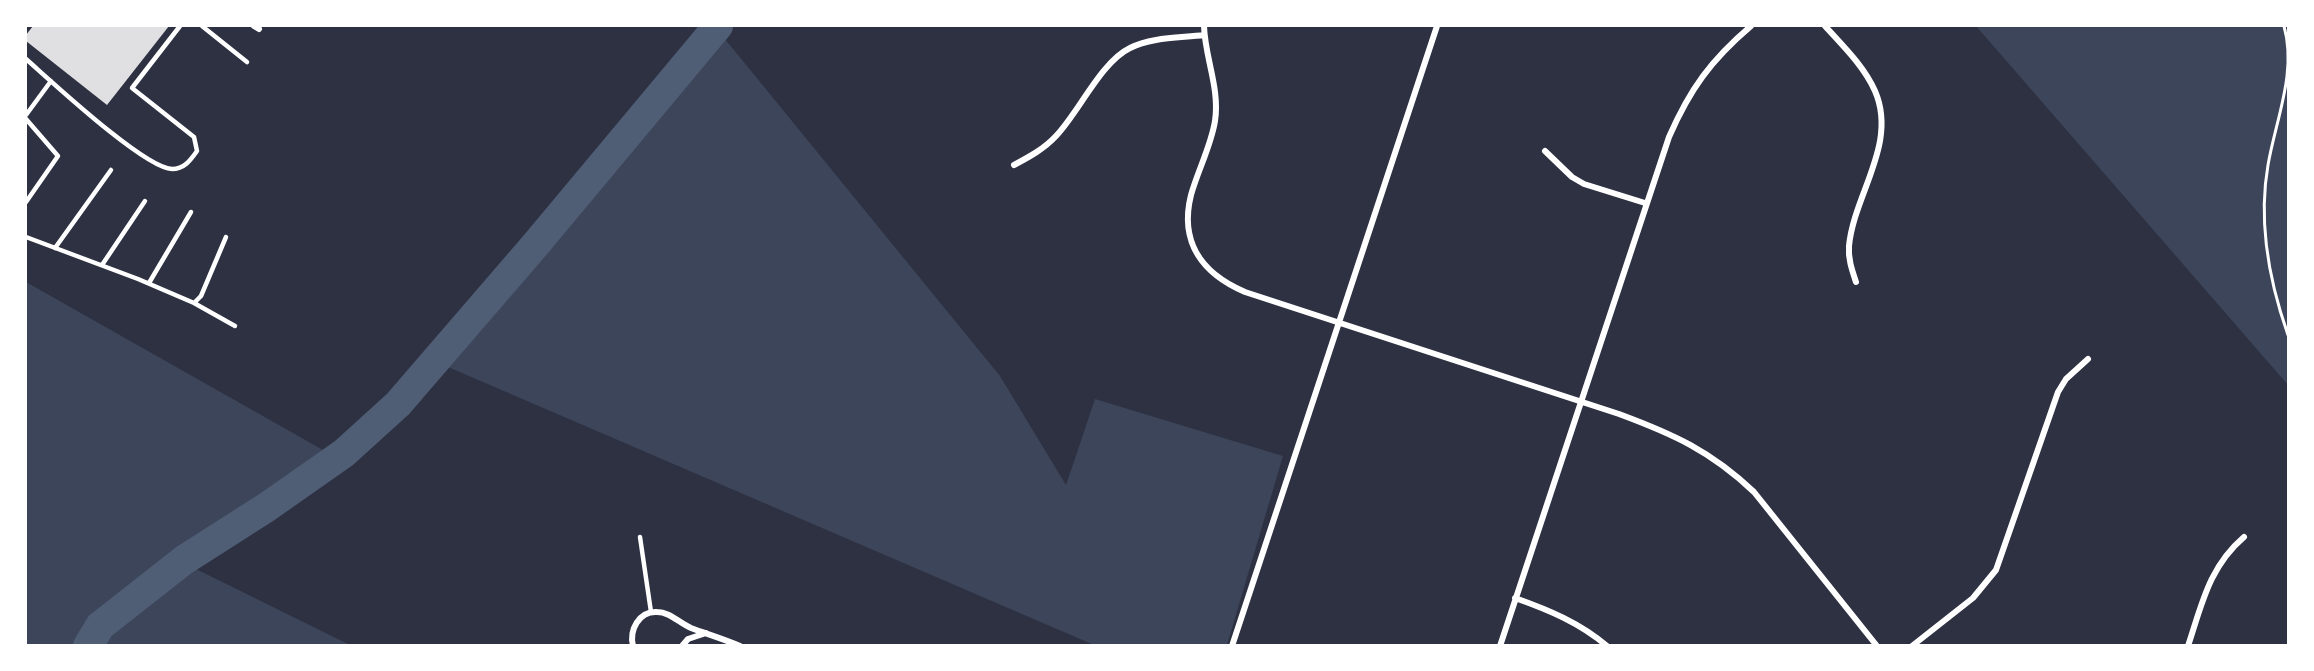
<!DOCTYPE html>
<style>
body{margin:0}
#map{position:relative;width:2314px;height:671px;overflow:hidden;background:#2d3142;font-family:"Fira Sans Condensed",sans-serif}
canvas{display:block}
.frame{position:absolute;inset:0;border:27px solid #fff;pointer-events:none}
</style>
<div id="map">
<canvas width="2314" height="671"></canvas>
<div class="frame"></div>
</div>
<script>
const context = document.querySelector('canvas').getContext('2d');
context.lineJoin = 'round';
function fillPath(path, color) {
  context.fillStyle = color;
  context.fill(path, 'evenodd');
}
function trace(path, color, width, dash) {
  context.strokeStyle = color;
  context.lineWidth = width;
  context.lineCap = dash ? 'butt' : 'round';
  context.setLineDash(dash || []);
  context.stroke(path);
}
fillPath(new Path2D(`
 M1976 26H2288V385Z
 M725 39 1000 376 1066 485 1095 399 1283 456 1227 645H1094L448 367C499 303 545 234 601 172 619 152 642 136 660 116 683 92 701 60 725 39Z
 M26 282 323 450 181 553 78 634 73 645H26Z
 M196 569 350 645H90Z`), '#3c4559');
trace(new Path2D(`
 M88 646 100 626 184 560 267 507 344 453 398 404 536 244 718 26`), '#4f5d75', 30);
fillPath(new Path2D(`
 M33 26H169L107 105 26 41V35Z`), '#e0e0e3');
trace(new Path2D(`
 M2284 26C2297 72 2276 119 2268 165 2258 222 2269 281 2288 335`), '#fff', 3);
trace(new Path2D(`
 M202 26 247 62
 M26 59C50 80 144 168 172 169 184 169 190 161 197 151L194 137 132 88 180 26
 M26 115 51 81
 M26 119 58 156 26 202
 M26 237 138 279 194 303 201 296 226 237
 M55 248 111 170
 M102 265 145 201
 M149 283 191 212
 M194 303 235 326
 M640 537 651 612`), '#fff', 4.5);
trace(new Path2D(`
 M254 26 259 29
 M1204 26C1205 58 1220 88 1215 121 1211 146 1198 170 1191 195 1179 243 1203 274 1245 292L1619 414C1673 434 1711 451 1754 492L1877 646
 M1825 26C1843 46 1864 66 1875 91 1898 144 1854 194 1849 246 1848 259 1852 270 1856 282
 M1545 151 1572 177 1584 184 1645 203
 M1014 165C1029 157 1044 149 1056 136 1079 112 1101 62 1130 48 1151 37 1181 38 1204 35
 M1515 598C1549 610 1580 623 1607 646
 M633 646C629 630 639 611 657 612 670 612 679 623 691 628 707 634 724 639 740 646
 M682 646 688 639 706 633
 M1232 646 1437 26
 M1500 646 1669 137C1690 89 1711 60 1751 26
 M1912 646 1973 598 1996 570 2058 392 2066 379 2088 359
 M2188 646C2202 604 2209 567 2244 537`), '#fff', 6);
</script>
